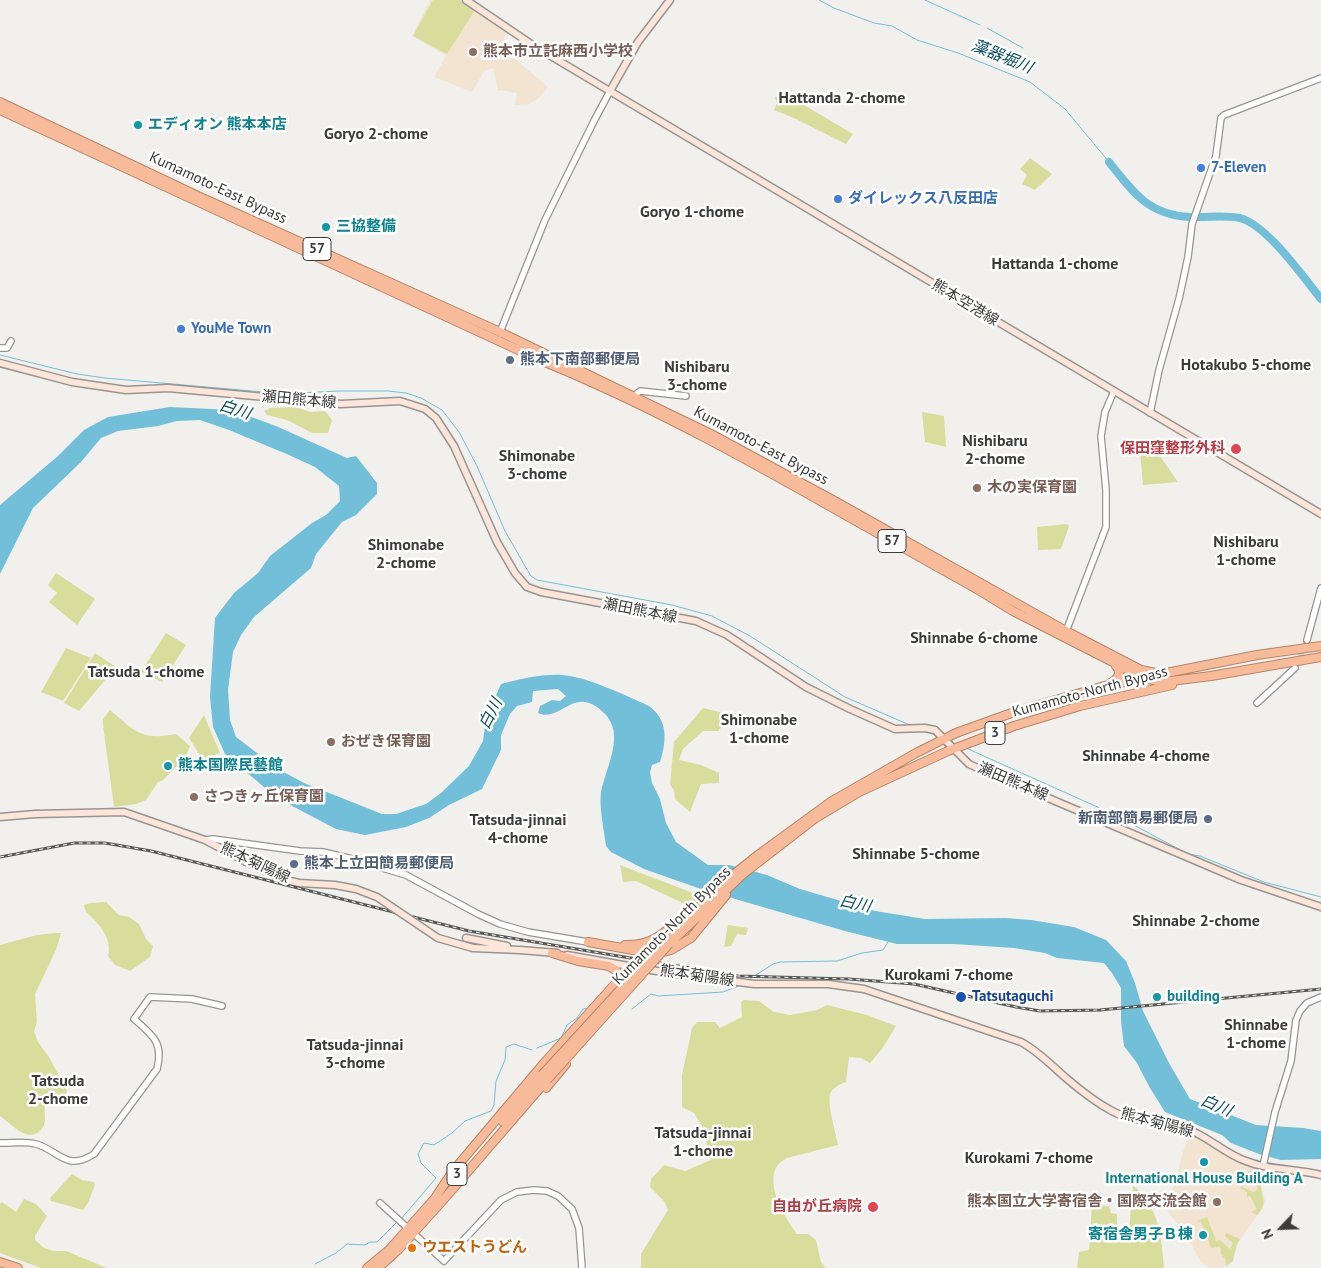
<!DOCTYPE html>
<meta charset="utf-8">
<style>
body{margin:0}
#map{position:relative;width:1321px;height:1268px;overflow:hidden;background:#f1f0ec;font-family:"PT Sans",sans-serif}
canvas{display:block}
.north{position:absolute;left:1256px;top:1203px;width:50px;height:50px;-webkit-text-stroke:4px #fff;paint-order:stroke;rotate:246deg;font-size:14px;font-weight:700;line-height:20px;text-align:center;color:#3c3c3a}
.north::after{content:'';display:block;margin:auto;width:18px;height:22px;background:#3c3c3a;clip-path:polygon(50% 0,100% 100%,50% 72%,0 100%)}
</style>
<div id="map">
<canvas width="1321" height="1268"></canvas>
<div class="north">N</div>
</div>
<script>
const context = document.querySelector('canvas').getContext('2d');
context.lineJoin = 'round';
function fillPath(path, color) {
  context.fillStyle = color;
  context.fill(path, 'evenodd');
}
function trace(path, color, width, dash) {
  context.strokeStyle = color;
  context.lineWidth = width;
  context.lineCap = dash ? 'butt' : 'round';
  context.setLineDash(dash || []);
  context.stroke(path);
}
function drawText(font, color, halo, rows, align = 'center') {
  context.font = font + ' "PT Sans","Noto Sans JP",sans-serif';
  context.lineWidth = 5;
  context.setLineDash([]);
  context.textBaseline = 'middle';
  context.strokeStyle = halo;
  context.fillStyle = color;
  for (const [text, x, y, turn = 0] of rows) {
    context.save();
    context.translate(x, y);
    context.rotate((+turn || 0) * Math.PI / 180);
    context.textAlign = isNaN(turn) ? turn : align;
    if (halo) context.strokeText(text, 0, 0);
    context.fillText(text, 0, 0);
    context.restore();
  }
}
fillPath(new Path2D(`
 M430 0H463L506 30 502 48 548 87 539 98 529 104 515 105 517 93 498 90 493 68 484 71 472 92 434 77 446 56 412 36Z
 M1188 1134 1222 1151 1244 1165 1263 1171 1261 1186 1265 1201 1262 1209 1238 1242 1233 1261 1221 1268H1210L1201 1262 1186 1234 1167 1211Z`), '#f2e4d1');
fillPath(new Path2D(`
 M433 0H459L475 10 447 54 413 36Z
 M775 97 788 98 804 105 853 134 846 144 796 119 774 110 777 103Z
 M1030 158 1052 174 1035 190 1022 184 1027 175 1020 169Z
 M295 407 311 412 325 411 332 420 328 433H312L287 420 267 415 264 411 270 408Z
 M922 412 944 416 946 447 925 442Z
 M1141 449 1157 452 1178 482 1143 485 1140 451Z
 M1067 524 1069 526 1061 549 1038 550 1037 527Z
 M56 573 95 599 77 625 49 602 57 593 48 585Z
 M166 633 186 645 162 682 141 672Z
 M66 648 91 658 63 701 41 692Z
 M95 653 116 667 79 711 64 703Z
 M703 708 732 715 718 731H703L683 749 679 760 701 765 719 773V783L701 784 690 812 675 799 674 790 670 785 674 742Z
 M110 710C135 731 141 741 176 734L190 746 185 758 163 780 158 782 146 800 136 804 114 807 103 725V719Z
 M204 715 220 753 203 760 189 738Z
 M620 865 703 897 691 907 636 881 623 882Z
 M106 902 119 915 129 917 139 924 146 939 153 946 150 957 130 971 115 965 108 956C113 939 98 922 86 912L84 905 90 903Z
 M728 925 748 928 746 935 737 934 731 946 724 947Z
 M55 933H61L56 950 35 994 37 1022 34 1031 38 1042 49 1057 67 1091 63 1100H45C44 1106 45 1113 45 1120 45 1123 43 1128 41 1130 27 1144 12 1124 0 1116V945L37 935Z
 M743 1000 759 1001 774 1012 790 1015 817 1010 827 1005 867 1015 896 1026 882 1049 870 1063 861 1058 849 1057 846 1082C840 1084 833 1087 830 1094 827 1103 836 1134 838 1145L787 1158C757 1172 784 1216 797 1234H808L816 1240 821 1262 826 1268H641V1254L668 1210 664 1201 650 1187 651 1179 664 1165 685 1171 711 1160 702 1126 694 1113 682 1107V1075L692 1028 697 1022H715L720 1028 742 1017 741 1002Z
 M1255 1170 1263 1171C1262 1177 1261 1183 1261 1188 1263 1201 1267 1204 1257 1215L1251 1212 1257 1209 1250 1196 1247 1197V1192L1241 1189 1240 1190 1242 1182 1243 1183 1242 1187 1253 1192 1258 1189 1251 1176 1245 1179 1244 1178 1247 1172Z
 M72 1174 82 1180 94 1182 95 1185 88 1203 83 1210 51 1201 50 1198Z
 M1133 1185C1160 1211 1161 1233 1164 1268H1077L1079 1252 1089 1250 1092 1205 1109 1206 1111 1213 1117 1214V1228L1129 1230Z
 M24 1199 36 1204 47 1216 35 1236V1240L44 1248 54 1251H66L107 1268H41L0 1253V1204L2 1202 16 1212Z
 M1207 1217 1216 1241 1220 1240 1230 1249 1233 1243 1225 1236 1226 1233 1240 1239 1236 1247 1233 1261 1226 1266V1260L1221 1254 1220 1247 1211 1248 1206 1233 1200 1221 1198 1222V1221Z`), '#d9dd9c');
fillPath(new Path2D(`
 M170 407 232 410 276 426 347 458 356 456 377 483V494L356 515 342 522 316 554 311 568 254 617 241 635 233 652 228 690 230 720 236 737 278 769 304 783 382 814H396L426 804 441 793 469 766 483 741 486 718 501 684C521 679 541 674 562 675 585 676 627 696 649 706 668 720 667 740 660 762L652 765 650 772 652 783 660 799 666 823 676 842 708 865H729L767 875 800 889 875 911 925 919 1006 918 1031 920 1074 927 1106 940 1126 961 1135 983 1143 1011 1169 1063 1190 1099 1256 1125 1303 1128 1321 1131V1159L1281 1160 1259 1154 1231 1143 1222 1135 1165 1112 1150 1088 1137 1063 1124 1046 1121 1021V988L1112 973 1104 963 1057 958 1045 953 1014 948 954 944H897L845 931 701 889 644 869 611 852 606 846C604 829 599 809 601 792 606 767 626 734 604 713 599 708 592 703 585 702 568 699 555 721 538 713L540 706 552 700 560 701 566 696 558 689 533 691 532 702 517 706 510 714 501 735V750L482 789 449 805 429 818 406 827 365 835 336 829 277 798 225 754 213 727 210 697 215 618 234 593 258 573 270 556 312 523 326 515 340 501 339 486 315 467 289 455 229 430 200 420 177 421 158 426 118 431 101 438 81 462 33 508 0 574V505L58 456 84 430 108 417Z`), '#71bfd9');
trace(new Path2D(`
 M819 0 834 8 874 23 892 26 917 40 958 53 1030 82 1065 109 1109 162
 M925 0 980 25
 M987 28 1023 48
 M1017 68 1021 55
 M0 355 77 374 105 378 263 392 298 393 339 391H388L406 393 421 398 442 410 459 432 477 466 505 531 525 566 531 576 537 580 672 605 712 616 750 636 845 697 912 726
 M925 731 937 736
 M966 748 1113 814 1188 854 1200 856 1264 882 1321 897
 M747 981 773 964 780 962 837 961 862 953 883 950 888 942
 M632 1009 651 994 658 996 723 992 739 986
 M537 1048 561 1038 567 1025 577 1018 583 1009 587 1008
 M401 1219 436 1178 421 1163 418 1154 424 1143 434 1145 452 1133 465 1121 491 1111 494 1105 496 1081 505 1060 506 1047 514 1044 532 1050
 M315 1264 336 1253 347 1244 365 1245 370 1242H377L398 1221`), '#71bfd9', 1);
trace(new Path2D(`
 M1109 162C1133 192 1148 215 1190 217
 M1197 217C1211 217 1226 215 1240 218 1267 225 1303 277 1321 299`), '#71bfd9', 8);
trace(new Path2D(`
 M1297 664 1307 640`), '#cdccc8', 5.5, [5.5, 3]);
const tertiary = new Path2D(`
 M501 334 500 332 545 220 595 119 610 91
 M0 348H7L11 341
 M634 396 640 391 686 396
 M1150 413 1159 370 1179 299 1188 257 1192 224 1216 156 1221 118 1224 115 1321 78
 M1065 634 1106 527V490L1101 436 1105 412 1114 391
 M1307 640 1321 588
 M1257 703 1295 668
 M205 840 213 839 300 851 323 852 352 859 406 875 478 914 500 924 528 932 588 942
 M0 1143C12 1143 25 1141 36 1144 60 1151 66 1172 94 1154L157 1069C164 1042 152 1035 134 1019L150 997 192 999 222 1006
 M1263 1166 1275 1112 1291 1061 1296 1020 1300 1011 1307 1003 1321 997
 M380 1203 444 1261 501 1200 517 1192 534 1190 547 1191 558 1196 572 1209 579 1228 582 1268`);
const secondary = new Path2D(`
 M466 0 534 46 1321 514
 M610 91 638 42 670 0
 M0 363 72 382 126 390 168 388 341 404 400 401 425 409 436 418 454 446 497 542 515 573 527 587 541 592 696 621 727 635 806 687 850 709 895 729 925 728 935 730 969 764 980 769 1241 880 1321 907
 M0 817 35 814 124 812 205 840 256 867 282 879 299 883 335 885
 M466 938 507 946
 M473 948 520 950 557 953
 M567 955 668 973 754 984H828L864 989 1021 1042C1038 1051 1051 1065 1066 1078 1080 1090 1095 1102 1112 1111 1134 1123 1159 1120 1182 1127 1206 1134 1223 1153 1246 1161 1270 1171 1296 1168 1321 1175`);
const trunk = new Path2D(`
 M0 102 198 196 500 332 711 434 840 504 1066 631 1141 670 1161 674 1257 655 1321 646
 M0 110 540 360C693 422 833 510 977 589L1013 611 1144 678 1163 682 1211 676 1321 657
 M1109 684C1117 680 1123 673 1116 666
 M665 941 723 883 758 855 832 801 916 753 956 733 1017 711 1101 687 1143 678
 M588 942 656 954 671 950 691 938 726 895
 M669 944 743 874 814 819 859 792 948 751 1014 726 1080 706 1172 685
 M625 945C646 946 659 938 674 924
 M546 1088 566 1064
 M502 1121 542 1075
 M435 1198 453 1171 545 1062 616 983 619 975 617 971 609 966 578 961 552 953
 M0 1262 18 1268
 M367 1268 390 1249 437 1196
 M378 1268 399 1249 444 1199 547 1080`);
trace(tertiary, '#969592', 8);
trace(secondary, '#969592', 9);
trace(trunk, '#b68468', 10);
trace(tertiary, '#fff', 5.5);
trace(secondary, '#fde6d9', 6);
trace(trunk, '#f8bb9a', 8);
const rail = new Path2D(`
 M0 857 74 843H105L151 851 469 931 738 976 849 979 914 984 1016 1007 1040 1011 1100 1010 1321 989`);
trace(rail, '#595956', 3);
trace(rail, '#fff', 1, [4]);
const secondaryBridge = new Path2D(`
 M335 885 356 889 377 897 438 938 473 948`);
const trunkBridge = new Path2D(`
 M542 1075 665 941
 M547 1080 669 944`);
trace(secondaryBridge, '#969592', 9, []);
trace(trunkBridge, '#b68468', 10, []);
trace(secondaryBridge, '#fde6d9', 6);
trace(trunkBridge, '#f8bb9a', 8);
for (const [x, y, r, color] of [
 [473,52,5,"#8d6e63"],
 [138,125,5,"#0f9aa8"],
 [1201,168,5,"#3f7fe0"],
 [838,199,5,"#3f7fe0"],
 [326,227,5,"#0f9aa8"],
 [181,329,5,"#3f7fe0"],
 [510,360,5,"#5c6f8a"],
 [1236,449,6,"#e0444e"],
 [977,488,5,"#8d6e63"],
 [331,742,5,"#8d6e63"],
 [168,766,5,"#0f9aa8"],
 [194,797,5,"#8d6e63"],
 [1208,819,5,"#5c6f8a"],
 [294,864,5,"#5c6f8a"],
 [961,997,6,"#1a4fb4"],
 [1157,997,5,"#0f9aa8"],
 [1204,1162,5,"#0f9aa8"],
 [1217,1202,5,"#8d6e63"],
 [873,1207,6,"#e0444e"],
 [1203,1235,5,"#0f9aa8"],
 [412,1248,5,"#e8710a"]
]) {
  const dot = new Path2D();
  dot.arc(x, y, r, 0, 2 * Math.PI);
  context.fillStyle = color;
  context.fill(dot);
  trace(dot, '#fff', 2);
}
for (const [x, y, w] of [
 [317,249,28],
 [892,541,28],
 [995,733,20],
 [457,1174,20]
]) {
  const box = new Path2D();
  box.roundRect(x - w / 2, y - 11.5, w, 23, 4);
  context.fillStyle = '#fff';
  context.fill(box);
  trace(box, '#3c3c3a', 1);
}
drawText('bold 14px', '#3c3c3a', null, [
 ["57",317,249],
 ["57",892,541],
 ["3",995,733],
 ["3",457,1174]
]);
drawText('bold 15px', '#785e54', '#fff', [
 ["熊本市立託麻西小学校",483,52],
 ["木の実保育園",987,488],
 ["おぜき保育園",341,742],
 ["さつきヶ丘保育園",204,797],
 ["熊本国立大学寄宿舎・国際交流会館",1207,1202,"right"]
], 'left');
drawText('bold 15px', '#0d838f', '#fff', [
 ["エディオン 熊本本店",148,125],
 ["三協整備",336,227],
 ["熊本国際民藝館",178,766],
 ["building",1167,997],
 ["International House Building A",1204,1179,"center"],
 ["寄宿舎男子Ｂ棟",1193,1235,"right"]
], 'left');
drawText('bold 15px', '#366cbe', '#fff', [
 ["7-Eleven",1211,168],
 ["ダイレックス八反田店",848,199],
 ["YouMe Town",191,329]
], 'left');
drawText('15px', '#3c3c3a', '#fff', [
 ["Kumamoto-East Bypass",218,188,25],
 ["熊本空港線",965,303,31],
 ["瀬田熊本線",299,400,5],
 ["Kumamoto-East Bypass",761,446,28],
 ["瀬田熊本線",640,611,11],
 ["Kumamoto-North Bypass",1090,692,-15],
 ["瀬田熊本線",1013,782,23],
 ["熊本菊陽線",255,863,25],
 ["Kumamoto-North Bypass",672,926,-45],
 ["熊本菊陽線",697,976,8],
 ["熊本菊陽線",1157,1123,15]
]);
drawText('bold 15px', '#4e5e75', '#fff', [
 ["熊本下南部郵便局",520,360],
 ["新南部簡易郵便局",1198,819,"right"],
 ["熊本上立田簡易郵便局",304,864]
], 'left');
drawText('bold 15px', '#be3a42', '#fff', [
 ["保田窪整形外科",1225,449],
 ["自由が丘病院",862,1207]
], 'right');
drawText('bold 15px', '#164399', '#fff', [
 ["Tatsutaguchi",972,997]
], 'left');
drawText('bold 15px', '#c56008', '#fff', [
 ["ウエストうどん",422,1248]
], 'left');
drawText('italic 16px', '#094e61', '#fff', [
 ["藻器堀川",1002,57,22],
 ["白川",235,410,18],
 ["白川",491,714,-63],
 ["白川",855,904,12],
 ["白川",1216,1106,23]
]);
drawText('bold 16px', '#3c3c3a', '#fff', [
 ["Hattanda 2-chome",842,98],
 ["Goryo 2-chome",376,134],
 ["Goryo 1-chome",692,212],
 ["Hattanda 1-chome",1055,264],
 ["Hotakubo 5-chome",1246,365],
 ["Nishibaru",697,367],
 ["3-chome",697,385],
 ["Nishibaru",995,441],
 ["2-chome",995,459],
 ["Shimonabe",537,456],
 ["3-chome",537,474],
 ["Nishibaru",1246,542],
 ["1-chome",1246,560],
 ["Shimonabe",406,545],
 ["2-chome",406,563],
 ["Shinnabe 6-chome",974,638],
 ["Tatsuda 1-chome",146,672],
 ["Shimonabe",759,720],
 ["1-chome",759,738],
 ["Shinnabe 4-chome",1146,756],
 ["Tatsuda-jinnai",518,820],
 ["4-chome",518,838],
 ["Shinnabe 5-chome",916,854],
 ["Shinnabe 2-chome",1196,921],
 ["Kurokami 7-chome",949,975],
 ["Shinnabe",1256,1025],
 ["1-chome",1256,1043],
 ["Tatsuda-jinnai",355,1045],
 ["3-chome",355,1063],
 ["Tatsuda",58,1081],
 ["2-chome",58,1099],
 ["Tatsuda-jinnai",703,1133],
 ["1-chome",703,1151],
 ["Kurokami 7-chome",1029,1158]
]);
</script>
